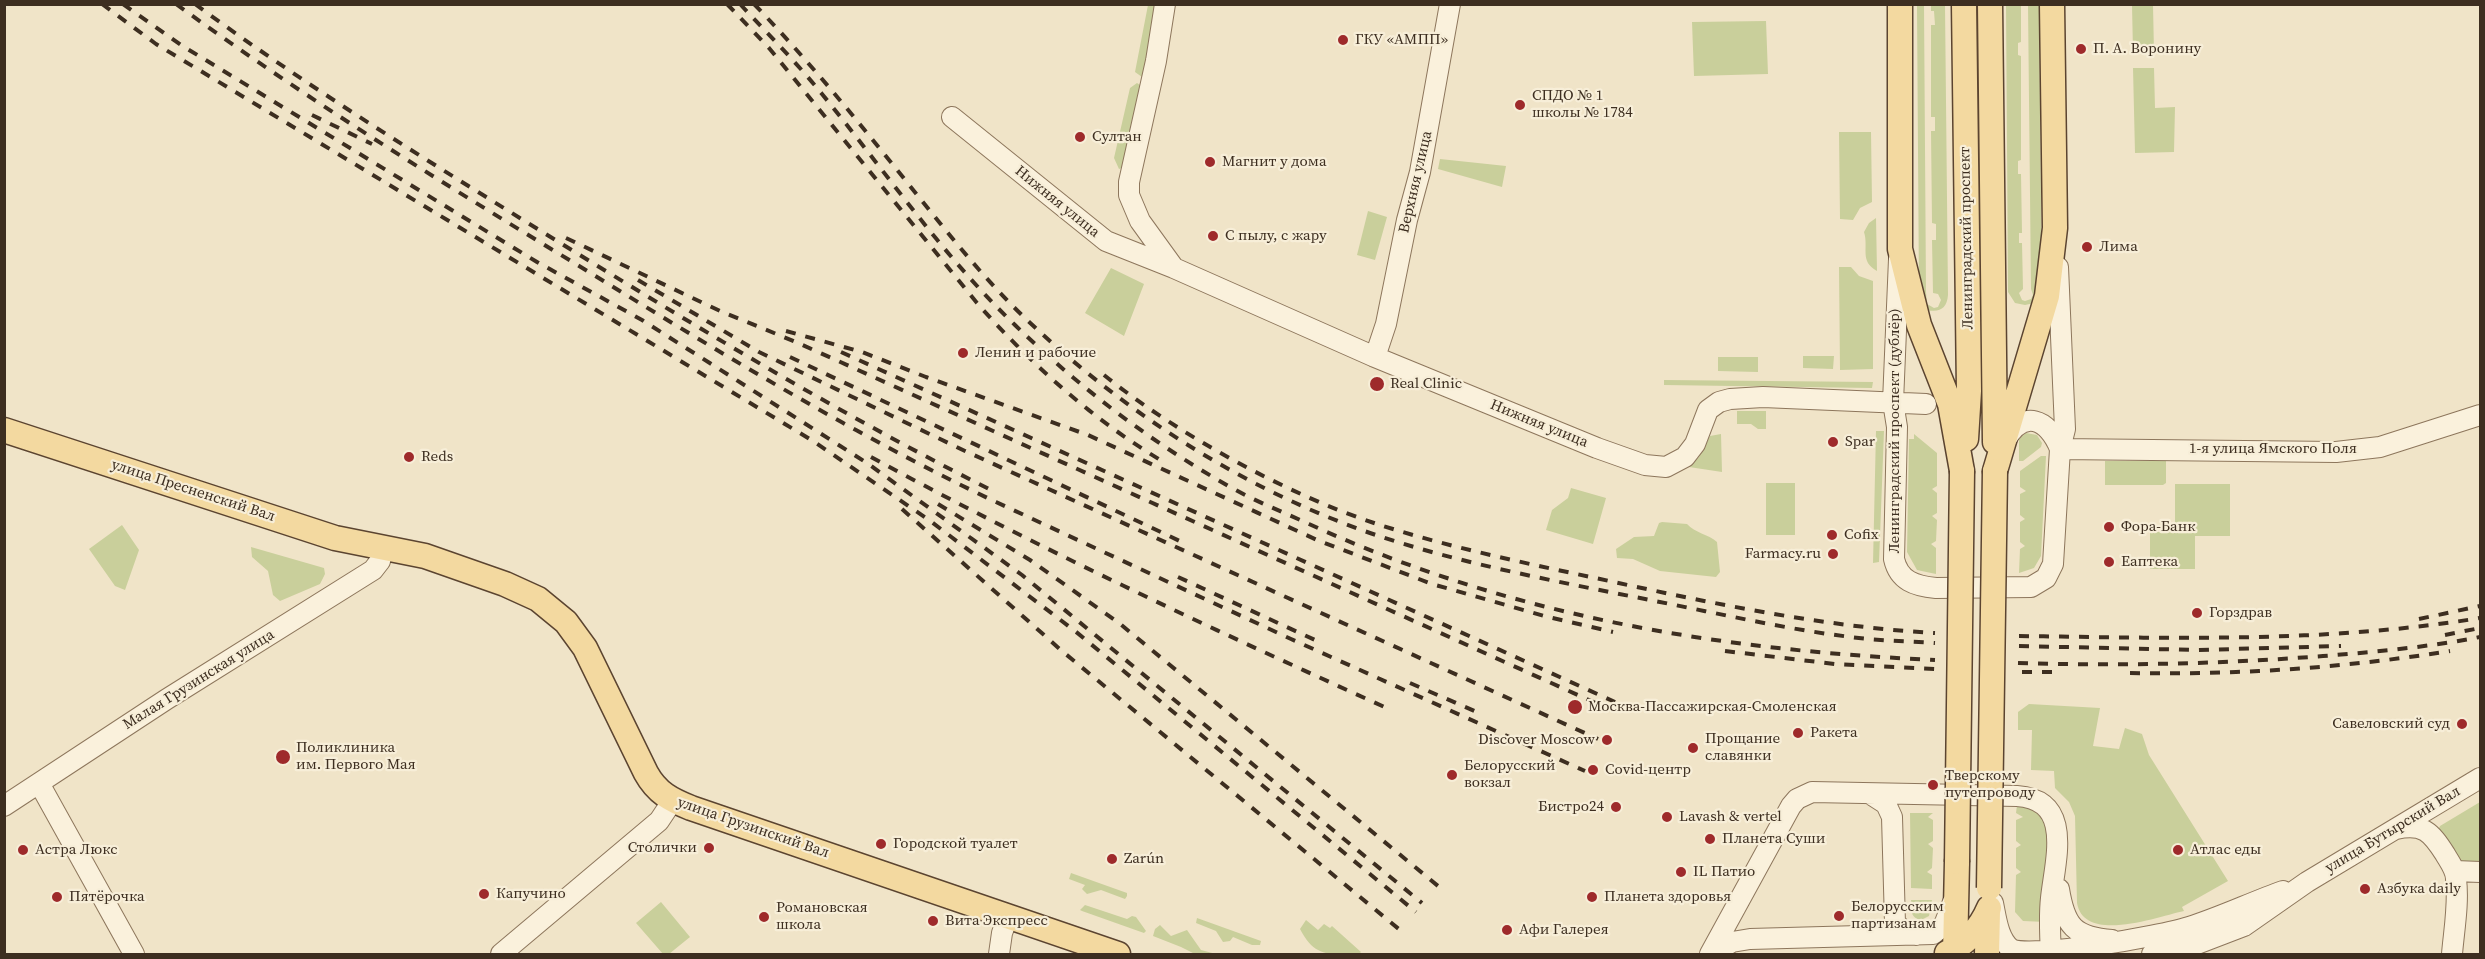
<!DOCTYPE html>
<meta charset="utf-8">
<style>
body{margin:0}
#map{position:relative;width:2485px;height:959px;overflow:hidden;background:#f0e4c8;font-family:"Source Serif 4",serif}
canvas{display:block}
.frame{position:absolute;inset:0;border:6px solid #3d2e20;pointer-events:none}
</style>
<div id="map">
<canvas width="2485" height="959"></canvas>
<div class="frame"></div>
</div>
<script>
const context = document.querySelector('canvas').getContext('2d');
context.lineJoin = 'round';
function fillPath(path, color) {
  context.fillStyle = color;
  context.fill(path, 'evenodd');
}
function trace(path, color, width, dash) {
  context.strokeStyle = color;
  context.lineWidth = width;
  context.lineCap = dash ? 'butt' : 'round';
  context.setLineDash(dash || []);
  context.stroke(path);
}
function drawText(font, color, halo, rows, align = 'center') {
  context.font = font + ' "Source Serif 4",serif';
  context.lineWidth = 4.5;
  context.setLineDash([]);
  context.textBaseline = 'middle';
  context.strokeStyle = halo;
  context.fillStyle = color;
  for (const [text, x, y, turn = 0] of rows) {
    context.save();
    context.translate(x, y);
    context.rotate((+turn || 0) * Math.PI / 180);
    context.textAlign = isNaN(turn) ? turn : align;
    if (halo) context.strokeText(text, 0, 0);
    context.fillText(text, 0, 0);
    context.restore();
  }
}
fillPath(new Path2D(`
 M1148 5H1159L1142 77 1135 72Z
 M1917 5H1924L1926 292 1927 304 1934 308 1938 307 1941 300 1938 294 1933 293 1932 240H1936V224L1932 223 1931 131H1935V117H1931V25H1935L1934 11H1931V5H1945L1948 295C1947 308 1940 313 1927 310L1919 296Z
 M2006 5H2021V42L2018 43V55L2021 56V160L2018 161V174H2021L2022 233H2019V243H2022L2023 289 2019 293 2022 300 2025 301 2031 299 2033 295 2031 289 2028 5H2039L2042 292 2034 303 2025 305 2015 303 2008 292V287Z
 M2132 5H2153L2154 52H2133Z
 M1766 21 1768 74 1694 76 1692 22Z
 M2133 68H2154L2155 108 2175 107 2174 152 2135 153Z
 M1137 83 1143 87 1124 167 1119 169 1114 158 1130 88Z
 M1839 132H1871L1872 202 1860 208 1853 220 1840 219Z
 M1440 159 1506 166 1502 187 1438 169Z
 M1368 211 1387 217 1375 260 1357 255Z
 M1876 218 1877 271C1859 261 1869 248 1864 232L1869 223Z
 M1839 267H1851L1859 276 1873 281V369L1840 370Z
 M1111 268 1144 284 1124 336 1085 313Z
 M1803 356H1834L1833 369 1803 368Z
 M1718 357H1758V372L1718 371Z
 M1664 380 1873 382 1872 388 1664 385Z
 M1737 411H1766V429H1758L1751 424H1737Z
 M1876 431H1884L1879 562 1873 563Z
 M2026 433 2037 435 2042 443 2041 447 2023 461H2019V439Z
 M1721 434 1722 472 1689 467 1699 457 1710 436Z
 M1914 434 1937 453V486L1932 489 1937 493V513L1932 516 1937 520 1936 541 1931 544 1936 548V574L1917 570 1907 552 1909 439H1914Z
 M2041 456H2046L2041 556 2034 568 2019 573 2020 549 2025 546 2020 542V522L2025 519 2020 515V494L2026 491 2020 487V471Z
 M2105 461H2166V483L2163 485H2105Z
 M1766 483H1795V535H1766Z
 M2175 484H2230V536H2195V569H2150V532H2175Z
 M1571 488 1606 498 1593 544 1546 530 1552 510 1568 498Z
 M1662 522 1687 524C1695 533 1708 534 1717 542L1720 572 1716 577 1660 571 1633 559 1617 558 1616 549 1634 537 1654 536 1659 523Z
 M122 525 139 550 125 590 115 586 89 549Z
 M251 547 324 568 325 574 320 584 280 601 273 595 268 571 252 557Z
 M2029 704 2100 708 2093 746 2119 749 2125 728 2142 734 2149 755 2228 881 2182 907 2184 911C2157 917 2084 944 2077 903L2075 816 2069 802 2055 788 2054 771 2031 770 2032 730H2018V712Z
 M2480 802V865H2456L2438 830 2440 826Z
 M2017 805C2027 806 2039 810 2044 821 2051 835 2046 902 2046 922L2023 921 2015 912 2016 875 2021 872 2016 868V848L2021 845 2016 841V820L2023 817 2016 813Z
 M1910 813H1933L1928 817 1933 820V841L1928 844 1933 848 1932 868 1927 872 1932 875V889L1911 888Z
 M1071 873 1127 893V896L1125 899 1101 890 1087 894 1082 889 1085 885 1069 879Z
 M1911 900H1932L1929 916 1921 920C1910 918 1911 909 1911 900Z
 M661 902 690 937 669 954H663L636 923Z
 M1085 905 1127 919 1132 916 1136 917 1146 931 1144 933 1082 911 1080 910Z
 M1197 918 1261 941 1260 945H1252L1233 937 1230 941 1223 942 1216 931 1196 923Z
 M1306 920 1318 930 1324 924 1330 928 1332 926 1361 952 1359 954C1329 954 1315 958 1300 929Z
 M1160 925 1171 936 1187 930 1201 950 1216 954H1195L1181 947 1153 936 1155 929Z`), '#c9cf9b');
const minor = new Path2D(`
 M1165 4 1156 61 1129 182V195L1140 221 1174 268 1375 357 1597 448 1645 465 1666 467 1685 457 1695 444 1708 410 1719 402 1730 399 1763 397 1926 404
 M952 117 1106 241 1174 268
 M1899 259 1893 402 1897 427 1894 559C1899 581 1915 586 1936 588L2031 587 2046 578 2053 564 2060 449 2065 429 2058 267
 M1375 357 1386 324 1407 220 1420 172 1450 4
 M2005 441C2024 408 2048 419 2060 449
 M2060 449 2336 452 2380 447 2480 415
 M39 783 134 954
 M1872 795 1886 804 1892 817 1895 923 1903 930 1916 935
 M4 806 167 699 373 570 380 561 383 548
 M2396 829C2423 823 2431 832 2445 854 2449 861 2456 870 2456 879 2459 903 2454 930 2452 954
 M2455 871 2480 872
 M2059 889C2065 926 2074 937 2112 940
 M1993 903C1996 917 1998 939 2011 949 2032 959 2161 936 2189 927 2221 917 2252 902 2283 891
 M501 954 659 821 673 800
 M999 954 1002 933 1008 917
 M1710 954 1791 806 1797 799 1812 792 2017 796C2074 800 2055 860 2051 898 2049 916 2050 936 2051 954
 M1712 954 1732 942 1750 939 1933 934 1944 925 1953 902
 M2152 954 2197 944 2244 926 2307 882 2480 778`);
const major = new Path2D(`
 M1900 4V249L1919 325 1950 404 1962 471
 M1964 4 1969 391 1966 439
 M1990 4 1995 442
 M4 430 335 538 425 556 505 584 538 599 566 622 585 648 646 773C657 793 671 800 691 808L1118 954
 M1995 471 2047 296 2055 228 2052 4
 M1947 953C1967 943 1980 929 1989 908
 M1955 954 1957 862
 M1987 954 1988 912`);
trace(minor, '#8d765c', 22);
trace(major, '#5b4430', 27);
trace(minor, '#faf1dc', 20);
trace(major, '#f3d9a0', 24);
trace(new Path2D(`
 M102 4 156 44 813 441 929 520 1075 631 1416 912
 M123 4 181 45 537 262 642 320 867 463 1022 575 1422 903
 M176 4C309 101 449 187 589 272 722 354 855 435 996 502L1291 639 1585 771
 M195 4C305 85 420 156 536 228 685 320 834 411 991 490
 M727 4 769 48 977 303C1031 364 1092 419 1162 461
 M740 4C768 34 797 63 822 94 886 172 942 255 1015 325 1080 388 1152 443 1232 488 1257 502 1283 512 1309 524 1511 616 1716 650 1935 660
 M754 4C808 60 857 120 906 181 944 228 981 276 1026 319 1124 412 1241 488 1370 533 1457 563 1559 582 1650 600 1717 613 1784 629 1851 637 1879 641 1907 641 1935 643
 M312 115 372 144
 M566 238 720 311 796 342 1611 710
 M638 280 759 352 965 451 1598 739
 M786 331 862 352 926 377 1088 435 1317 540 1432 584 1548 617 1613 632
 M841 352 1615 702
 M790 357 1184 543
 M1104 375C1177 434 1288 495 1377 524 1454 549 1535 565 1614 582 1720 605 1827 627 1935 633
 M871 457C1040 549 1214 630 1389 709
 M938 504 1030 560 1119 623 1438 886
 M902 509 1062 651 1400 930
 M1178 577 1315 640
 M2419 619 2480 606
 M2445 635 2480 628
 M2019 636C2173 638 2327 643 2480 618
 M2019 646 2198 650 2341 646
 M1725 651 1835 664 1935 669
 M2018 663C2120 666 2221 664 2323 656 2375 652 2429 647 2480 637
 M2022 672H2052
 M2130 673C2237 675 2344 668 2450 651
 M1410 683 1479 713`), '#3d2e20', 4, [10, 10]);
const majorBridge = new Path2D(`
 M1957 862 1962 471
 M1989 888 1995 471`);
trace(majorBridge, '#5b4430', 27, []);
trace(majorBridge, '#f3d9a0', 24);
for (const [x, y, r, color] of [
 [1343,40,6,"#9e2a2b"],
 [2081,49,6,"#9e2a2b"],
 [1520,105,6,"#9e2a2b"],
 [1080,137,6,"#9e2a2b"],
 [1210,162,6,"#9e2a2b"],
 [1213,236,6,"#9e2a2b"],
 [2087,247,6,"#9e2a2b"],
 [963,353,6,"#9e2a2b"],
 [1377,384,8,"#9e2a2b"],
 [1833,442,6,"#9e2a2b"],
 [409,457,6,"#9e2a2b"],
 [2109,527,6,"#9e2a2b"],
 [1832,535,6,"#9e2a2b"],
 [1833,554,6,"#9e2a2b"],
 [2109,562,6,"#9e2a2b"],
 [2197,613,6,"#9e2a2b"],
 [1575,707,8,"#9e2a2b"],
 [2462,724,6,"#9e2a2b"],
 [1798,733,6,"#9e2a2b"],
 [1607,740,6,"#9e2a2b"],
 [1693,748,6,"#9e2a2b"],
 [283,757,8,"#9e2a2b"],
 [1593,770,6,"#9e2a2b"],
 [1452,775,6,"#9e2a2b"],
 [1933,785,6,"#9e2a2b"],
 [1616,807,6,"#9e2a2b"],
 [1667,817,6,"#9e2a2b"],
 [1710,839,6,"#9e2a2b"],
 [881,844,6,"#9e2a2b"],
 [709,848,6,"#9e2a2b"],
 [23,850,6,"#9e2a2b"],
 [2178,850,6,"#9e2a2b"],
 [1112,859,6,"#9e2a2b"],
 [1681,872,6,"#9e2a2b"],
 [2365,889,6,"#9e2a2b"],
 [484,894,6,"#9e2a2b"],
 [57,897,6,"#9e2a2b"],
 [1592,897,6,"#9e2a2b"],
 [1839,916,6,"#9e2a2b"],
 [764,917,6,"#9e2a2b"],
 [933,921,6,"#9e2a2b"],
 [1507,930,6,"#9e2a2b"]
]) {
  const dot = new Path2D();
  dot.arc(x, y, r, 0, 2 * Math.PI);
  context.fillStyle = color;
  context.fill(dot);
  trace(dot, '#f7eed8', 2);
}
drawText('15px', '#3d2e20', '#f7eed8', [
 ["ГКУ «АМПП»",1355,40],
 ["П. А. Воронину",2093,49],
 ["СПДО № 1",1532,96],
 ["школы № 1784",1532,113],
 ["Султан",1092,137],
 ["Магнит у дома",1222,162],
 ["С пылу, с жару",1225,236],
 ["Лима",2099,247],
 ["Ленин и рабочие",975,353],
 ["Real Clinic",1390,384],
 ["Spar",1845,442],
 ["Reds",421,457],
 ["Фора-Банк",2121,527],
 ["Cofix",1844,535],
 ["Farmacy.ru",1821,554,"right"],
 ["Еаптека",2121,562],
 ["Горздрав",2209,613],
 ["Москва-Пассажирская-Смоленская",1588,707],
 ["Савеловский cуд",2450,724,"right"],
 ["Ракета",1810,733],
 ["Прощание",1705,739],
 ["славянки",1705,756],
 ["Discover Moscow",1595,740,"right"],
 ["Поликлиника",296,748],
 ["им. Первого Мая",296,765],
 ["Белорусский",1464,766],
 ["вокзал",1464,783],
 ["Covid-центр",1605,770],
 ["Тверскому",1945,776],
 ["путепроводу",1945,793],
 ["Бистро24",1604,807,"right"],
 ["Lavash & vertel",1679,817],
 ["Планета Суши",1722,839],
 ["Городской туалет",893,844],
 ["Столички",697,848,"right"],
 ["Астра Люкс",35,850],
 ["Атлас еды",2190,850],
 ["Zarún",1124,859],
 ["IL Патио",1693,872],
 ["Азбука daily",2377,889],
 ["Капучино",496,894],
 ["Пятёрочка",69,897],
 ["Планета здоровья",1604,897],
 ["Белорусским",1851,907],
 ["партизанам",1851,924],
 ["Романовская",776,908],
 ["школа",776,925],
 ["Вита Экспресс",945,921],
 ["Афи Галерея",1519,930]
], 'left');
drawText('15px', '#3d2e20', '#f7eed8', [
 ["Верхняя улица",1416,182,-77],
 ["Нижняя улица",1057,202,39],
 ["Ленинградский проспект",1967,238,-91],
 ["Нижняя улица",1539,424,22],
 ["Ленинградский проспект (дублёр)",1895,431,-90],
 ["1-я улица Ямского Поля",2273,449],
 ["улица Пресненский Вал",193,491,18],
 ["Малая Грузинская улица",199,680,-32],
 ["улица Грузинский Вал",753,828,19],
 ["улица Бутырский Вал",2393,830,-31]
]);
</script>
